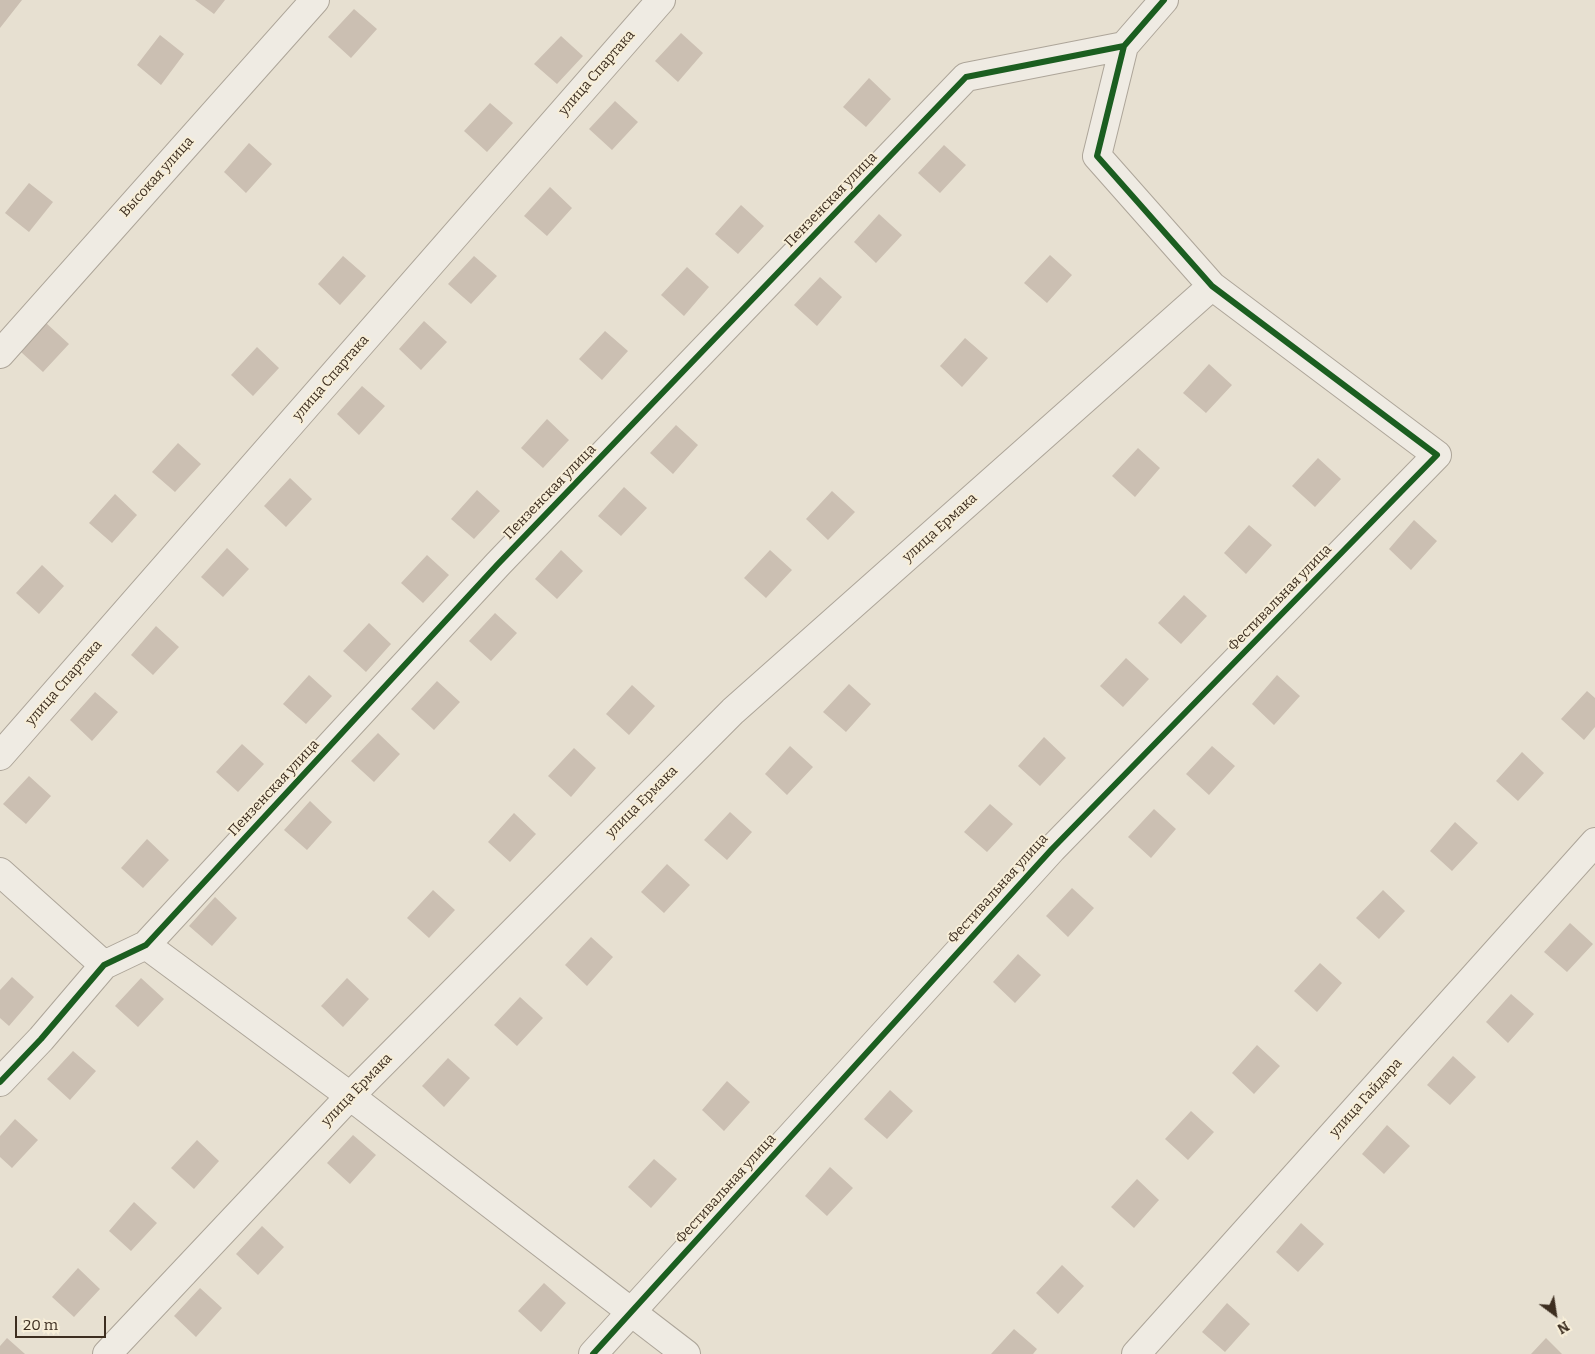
<!DOCTYPE html>
<meta charset="utf-8">
<style>
body{margin:0}
#map{position:relative;width:1595px;height:1354px;overflow:hidden;background:#e7e0d1;font-family:Bitter,serif}
canvas{display:block}
.north{position:absolute;left:1530px;top:1289px;width:50px;height:50px;-webkit-text-stroke:4px #f7eed8;paint-order:stroke;rotate:149deg;font-size:14px;font-weight:700;line-height:20px;text-align:center;color:#3d2e20}
.north::after{content:'';display:block;margin:auto;width:18px;height:22px;background:#3d2e20;clip-path:polygon(50% 0,100% 100%,50% 72%,0 100%)}
.scale{position:absolute;left:15px;top:1316px;width:91px;height:22px;box-sizing:border-box;border:2px solid #3d2e20;border-top:0;padding-left:6px;font-size:15px;line-height:18px;white-space:nowrap;color:#3d2e20;-webkit-text-stroke:4px #f7eed8;paint-order:stroke}
</style>
<div id="map">
<canvas width="1595" height="1354"></canvas>
<div class="north">N</div>
<div class="scale">20 m</div>
</div>
<script>
const context = document.querySelector('canvas').getContext('2d');
context.lineJoin = 'round';
function fillPath(path, color) {
  context.fillStyle = color;
  context.fill(path, 'evenodd');
}
function trace(path, color, width, dash) {
  context.strokeStyle = color;
  context.lineWidth = width;
  context.lineCap = dash ? 'butt' : 'round';
  context.setLineDash(dash || []);
  context.stroke(path);
}
function drawText(font, color, halo, rows, align = 'center') {
  context.font = font + ' Bitter,serif';
  context.lineWidth = 4;
  context.setLineDash([]);
  context.textBaseline = 'middle';
  context.strokeStyle = halo;
  context.fillStyle = color;
  for (const [text, x, y, turn = 0] of rows) {
    context.save();
    context.translate(x, y);
    context.rotate((+turn || 0) * Math.PI / 180);
    context.textAlign = isNaN(turn) ? turn : align;
    if (halo) context.strokeText(text, 0, 0);
    context.fillText(text, 0, 0);
    context.restore();
  }
}
fillPath(new Path2D(`
 M0 0H22L0 28Z
 M195 0H225L214 14Z
 M354 9 377 29 351 58 328 37Z
 M681 33 703 53 678 82 655 61Z
 M160 35 184 54 161 85 137 65Z
 M561 36 583 56 557 84 534 64Z
 M869 78 891 99 866 127 843 107Z
 M615 101 638 122 612 150 589 129Z
 M490 103 513 123 487 152 464 131Z
 M249 143 272 164 246 193 224 172Z
 M944 145 966 165 940 193 918 173Z
 M29 183 53 202 29 232 5 213Z
 M550 187 572 208 547 236 524 216Z
 M741 205 764 226 738 254 715 234Z
 M879 214 902 235 876 263 854 242Z
 M1050 255 1072 275 1047 303 1024 283Z
 M343 256 366 276 340 305 318 284Z
 M474 256 497 276 471 304 448 284Z
 M687 267 709 287 684 316 661 295Z
 M820 277 842 297 817 326 794 305Z
 M424 321 447 342 421 370 399 349Z
 M46 323 69 344 43 372 21 352Z
 M605 331 628 351 602 380 579 359Z
 M965 338 988 358 962 387 940 366Z
 M257 347 279 368 253 396 231 375Z
 M1209 364 1232 385 1206 413 1183 393Z
 M362 386 385 406 359 435 337 414Z
 M547 419 569 440 543 468 521 448Z
 M676 425 698 445 673 474 650 453Z
 M178 443 201 464 175 492 152 472Z
 M1138 448 1160 468 1135 497 1112 476Z
 M1318 458 1341 479 1315 507 1292 486Z
 M290 478 312 499 286 527 264 506Z
 M624 487 647 508 621 536 598 516Z
 M477 490 500 511 474 539 451 519Z
 M832 491 855 512 828 540 806 519Z
 M115 494 137 515 112 543 89 523Z
 M1414 520 1437 541 1411 570 1389 549Z
 M1249 525 1272 545 1246 574 1224 553Z
 M227 548 249 569 223 597 201 577Z
 M561 550 583 571 557 599 535 579Z
 M770 550 792 570 766 598 744 578Z
 M427 555 449 575 423 603 401 583Z
 M42 565 64 586 39 614 16 593Z
 M1184 595 1207 616 1181 644 1158 623Z
 M495 613 517 633 491 661 469 641Z
 M369 623 391 644 366 672 343 651Z
 M156 626 179 647 153 675 131 655Z
 M1126 658 1149 679 1123 707 1100 686Z
 M309 675 332 696 306 724 283 704Z
 M1277 675 1300 696 1274 725 1252 704Z
 M437 681 460 702 434 730 411 709Z
 M849 684 871 704 846 732 823 712Z
 M632 685 655 706 629 735 606 714Z
 M1587 691 1595 698V727L1584 740 1561 719Z
 M95 692 118 712 92 741 70 720Z
 M378 733 400 754 374 782 351 761Z
 M1044 737 1066 758 1040 786 1018 766Z
 M242 744 264 764 238 792 216 772Z
 M790 746 813 767 787 795 765 774Z
 M1212 746 1235 766 1209 795 1186 774Z
 M574 748 596 768 571 797 548 776Z
 M1522 752 1544 773 1518 801 1496 781Z
 M29 776 51 796 26 824 3 804Z
 M310 801 332 822 307 850 284 830Z
 M990 804 1013 824 987 852 964 832Z
 M1154 809 1176 829 1151 858 1128 837Z
 M730 812 752 832 727 860 704 840Z
 M514 813 536 834 510 862 488 842Z
 M1455 822 1478 843 1452 871 1430 851Z
 M147 839 169 860 143 888 121 868Z
 M667 864 690 885 664 913 641 892Z
 M1072 888 1094 908 1068 937 1046 916Z
 M433 890 455 910 429 938 407 918Z
 M1383 890 1405 911 1379 939 1356 918Z
 M215 897 237 918 212 946 189 926Z
 M1570 923 1593 944 1567 972 1544 952Z
 M591 937 613 957 587 986 565 965Z
 M1018 954 1041 975 1015 1003 993 982Z
 M1320 963 1342 983 1317 1012 1294 991Z
 M12 977 34 997 9 1026 0 1018V990Z
 M141 978 164 999 138 1027 115 1006Z
 M347 978 369 999 343 1027 321 1006Z
 M1511 994 1534 1014 1508 1043 1486 1022Z
 M520 997 543 1018 517 1046 494 1025Z
 M1257 1045 1280 1066 1254 1094 1232 1073Z
 M73 1051 96 1071 70 1100 47 1079Z
 M1453 1056 1476 1077 1450 1105 1427 1085Z
 M448 1058 470 1078 444 1107 422 1086Z
 M727 1081 750 1102 724 1131 702 1110Z
 M890 1090 913 1111 887 1139 864 1119Z
 M1191 1111 1214 1132 1188 1160 1165 1139Z
 M15 1119 38 1140 12 1168 0 1157V1136Z
 M1387 1125 1410 1146 1384 1174 1362 1154Z
 M353 1135 376 1155 350 1184 327 1163Z
 M197 1140 219 1161 194 1189 171 1168Z
 M654 1159 677 1179 651 1208 628 1187Z
 M830 1167 853 1188 827 1216 805 1196Z
 M1137 1179 1159 1200 1134 1228 1111 1207Z
 M134 1202 157 1223 131 1251 109 1231Z
 M1301 1223 1324 1244 1298 1272 1276 1252Z
 M262 1226 284 1247 258 1275 236 1254Z
 M1062 1265 1084 1286 1058 1314 1036 1293Z
 M78 1268 100 1289 74 1317 52 1297Z
 M544 1283 566 1303 541 1332 518 1311Z
 M200 1288 222 1308 196 1337 174 1316Z
 M1227 1303 1250 1324 1225 1352 1202 1332Z
 M1014 1329 1037 1349 1033 1354H991Z
 M7 1338 25 1354H0V1346Z
 M1546 1338 1562 1354H1531Z`), '#cbbfb2');
const minor = new Path2D(`
 M0 354 315 0
 M0 756 661 0
 M0 872 104 965
 M146 945 350 1096 686 1354
 M0 1082 41 1039 104 965 146 945 498 564 966 77 1124 46 1164 0
 M107 1354 350 1096 733 711 1212 286
 M593 1354 1052 849 1437 455 1212 286 1097 156 1124 46
 M1136 1354 1595 842`);
trace(minor, '#ada599', 30);
trace(minor, '#efebe3', 28);
trace(new Path2D(`
 M0 1082 41 1039 104 965 146 945 498 564 966 77 1124 46 1164 0
 M593 1354 1052 849 1437 455 1212 286 1097 156 1124 46`), '#1b5e20', 6);
drawText('14px', '#3d2e20', '#f7eed8', [
 ["улица Спартака",597,73,-49],
 ["Высокая улица",157,177,-48],
 ["Пензенская улица",831,200,-46],
 ["улица Спартака",331,378,-49],
 ["Пензенская улица",550,492,-46],
 ["улица Ермака",940,528,-42],
 ["Фестивальная улица",1280,598,-46],
 ["улица Спартака",64,683,-49],
 ["Пензенская улица",274,788,-47],
 ["улица Ермака",642,802,-45],
 ["Фестивальная улица",998,889,-48],
 ["улица Ермака",357,1090,-46],
 ["улица Гайдара",1366,1098,-48],
 ["Фестивальная улица",726,1189,-48]
]);
</script>
